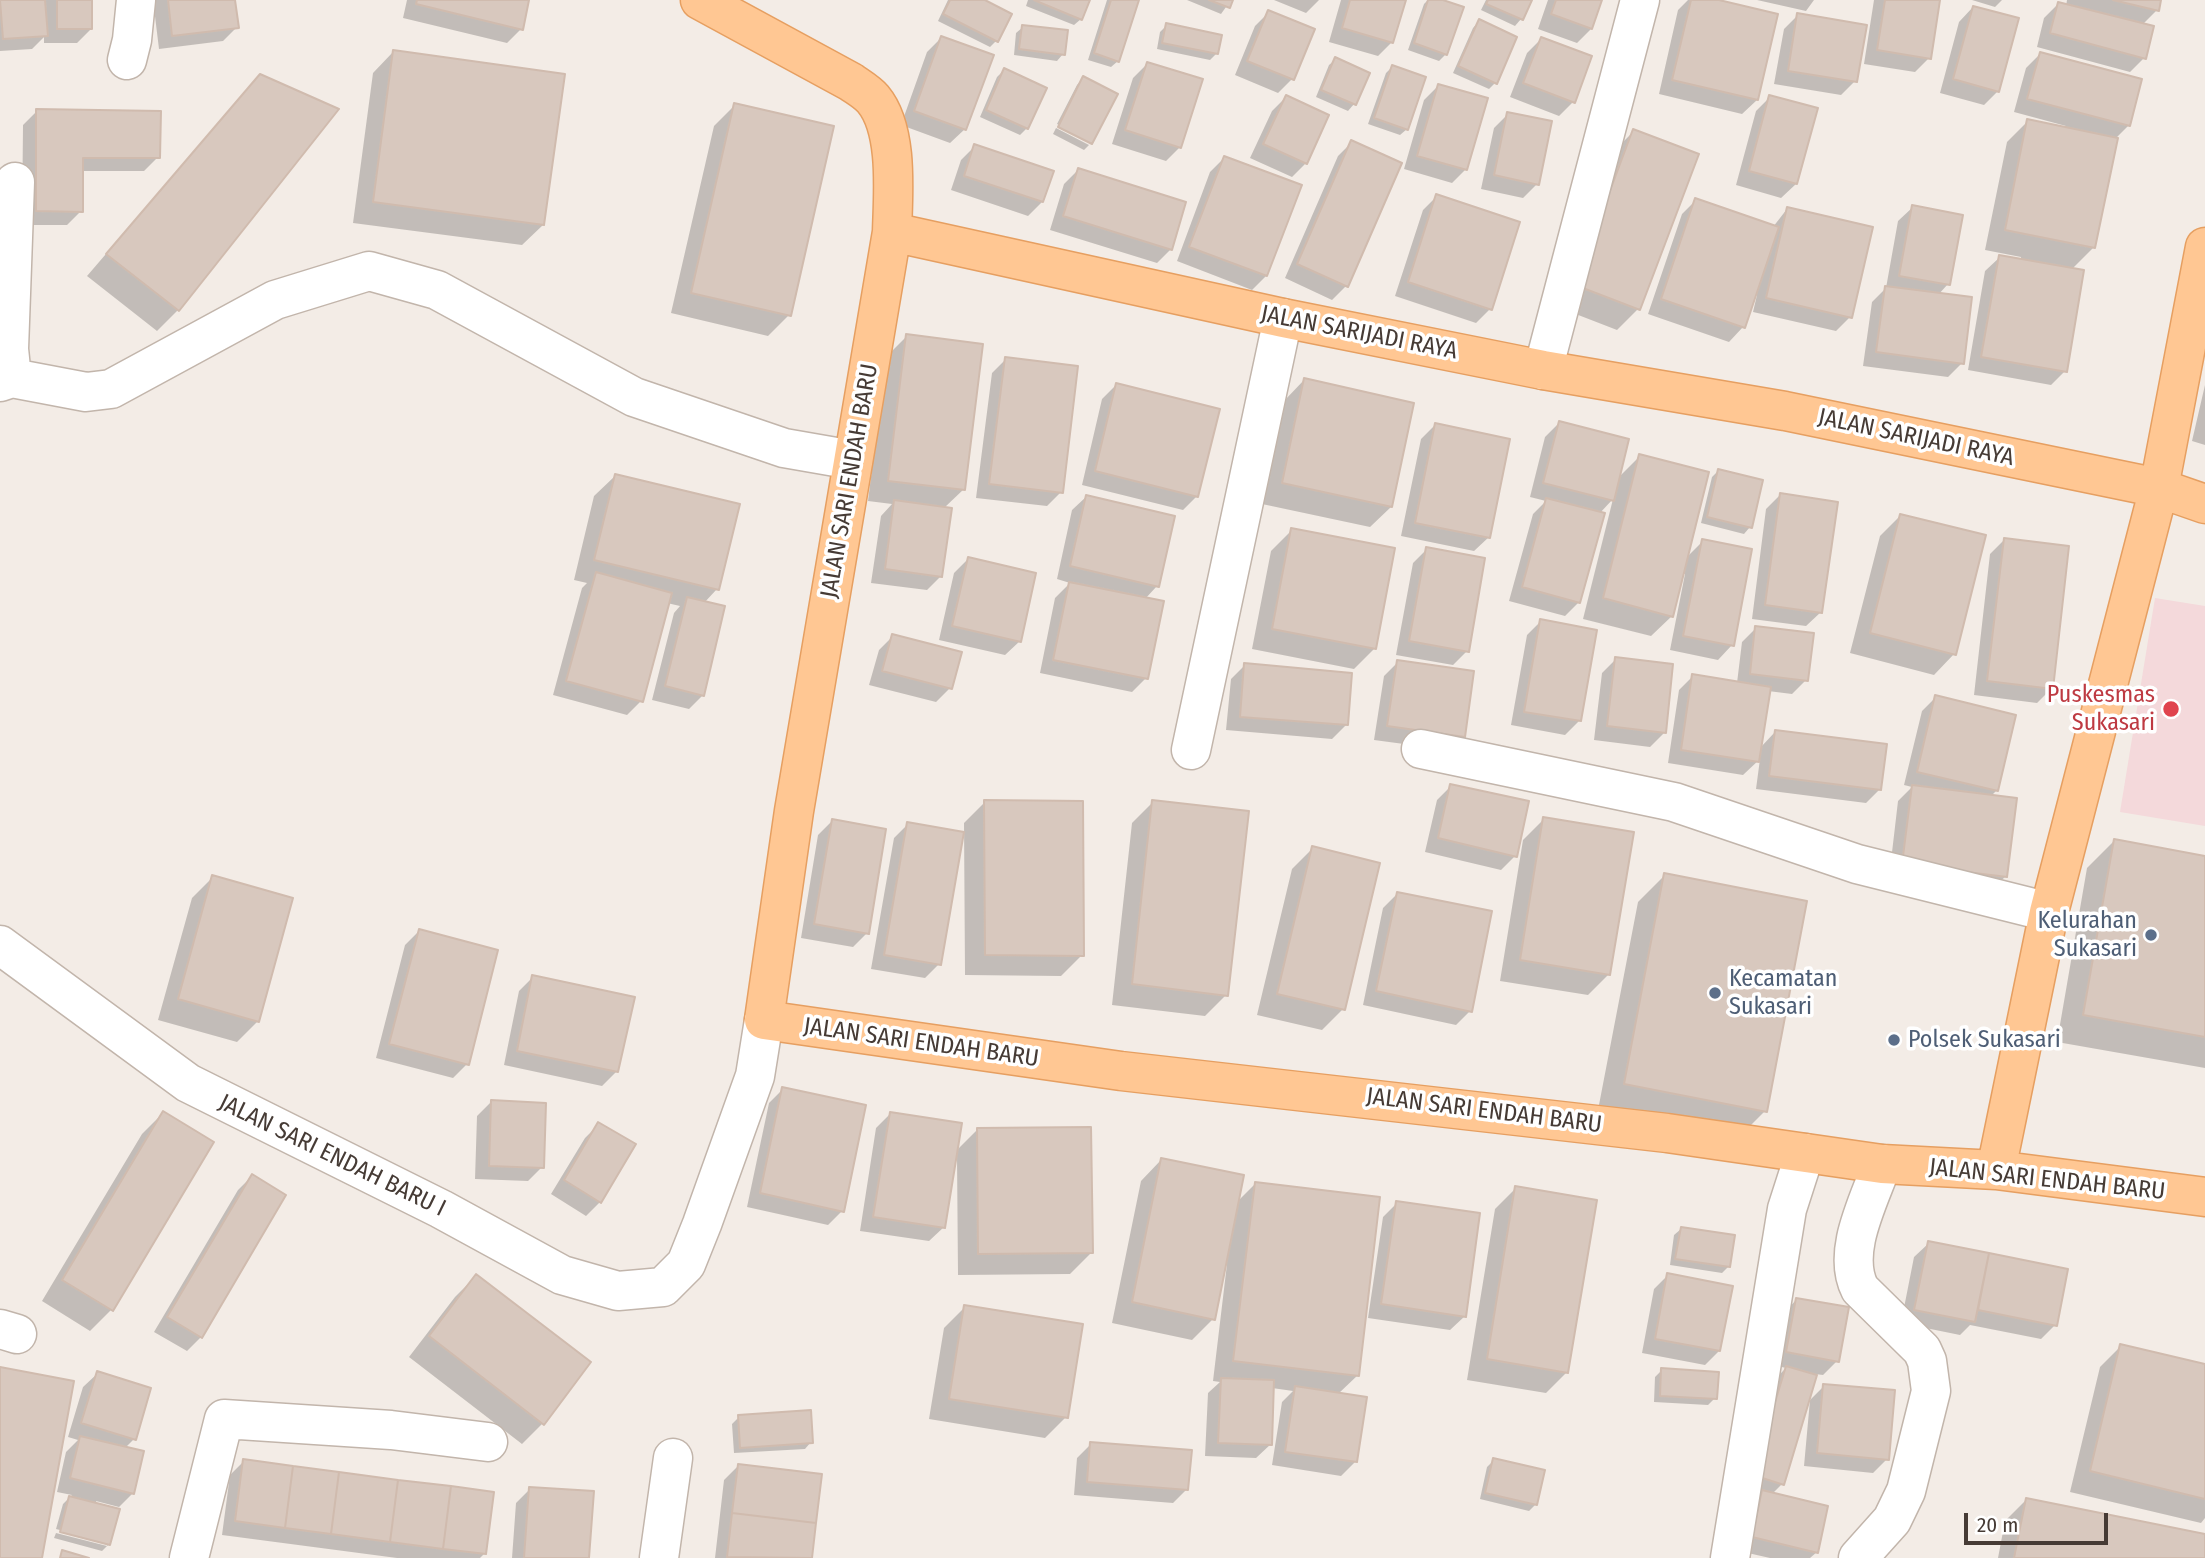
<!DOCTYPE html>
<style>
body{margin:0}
#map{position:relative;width:2205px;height:1558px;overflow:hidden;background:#f3ece6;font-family:"Fira Sans Condensed",sans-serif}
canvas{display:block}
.scale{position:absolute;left:1964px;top:1513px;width:144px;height:32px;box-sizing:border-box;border:4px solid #463b35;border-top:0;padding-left:9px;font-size:21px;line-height:24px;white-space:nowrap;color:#463b35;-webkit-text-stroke:5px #fff;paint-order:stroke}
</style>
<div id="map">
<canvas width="2205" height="1558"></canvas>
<div class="scale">20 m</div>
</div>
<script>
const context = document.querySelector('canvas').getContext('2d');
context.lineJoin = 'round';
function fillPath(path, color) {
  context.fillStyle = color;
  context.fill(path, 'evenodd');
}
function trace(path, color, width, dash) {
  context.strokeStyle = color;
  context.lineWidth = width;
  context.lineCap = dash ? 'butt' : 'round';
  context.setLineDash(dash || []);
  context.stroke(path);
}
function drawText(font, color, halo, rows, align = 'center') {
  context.font = font + ' "Fira Sans Condensed",sans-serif';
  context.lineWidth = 7;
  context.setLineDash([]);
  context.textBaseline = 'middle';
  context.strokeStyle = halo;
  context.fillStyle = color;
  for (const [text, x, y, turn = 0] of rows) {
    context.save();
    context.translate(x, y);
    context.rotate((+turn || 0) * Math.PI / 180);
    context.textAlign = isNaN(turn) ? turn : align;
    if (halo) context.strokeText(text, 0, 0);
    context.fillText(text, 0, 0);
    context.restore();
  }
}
fillPath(new Path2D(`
 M2155 598 2205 606V826L2120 812Z`), '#f4d9db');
fillPath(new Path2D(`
 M0 0H90L91 29 77 43H44V37L32 49 0 51Z
 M153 0H233L237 27 223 41 159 49Z
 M407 0H528L521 29 507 43 403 18Z
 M948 0H981L996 41 990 47 938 21Z
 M1028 0H1088L1081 19 1074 25 1026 6Z
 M1107 0H1137L1118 61 1111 67 1088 60Z
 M1187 0H1231L1221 14Z
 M1274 0H1319L1306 13Z
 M1341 0H1404L1392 42 1378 56 1329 42Z
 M1428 0H1438L1446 54 1439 61 1408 50 1424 4Z
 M1486 0H1530L1521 19 1515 26 1481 10Z
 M1548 0H1600L1591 29 1577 43 1538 29Z
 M1688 0H1711L1757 100 1742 114 1659 94 1678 10Z
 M1757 0H1814L1806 11Z
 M1874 0H1938L1929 58 1915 72 1864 64Z
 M1972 0H2002L1995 7Z
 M2067 0H2160L2157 10 2142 25 2144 58 2130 72 2037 47 2044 18 2058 4 2066 6Z
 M1973 7 1998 91 1984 105 1940 93 1959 22Z
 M1269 12 1292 79 1278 93 1235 75 1255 26Z
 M1798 15 1855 81 1841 95 1774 84 1784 29Z
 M1479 21 1495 83 1489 89 1453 73 1473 28Z
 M1167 25 1217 53 1210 60 1157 49 1160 32Z
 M1023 27 1063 54 1057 61 1014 55 1016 33Z
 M941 38 965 129 950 143 901 125 927 52Z
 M1541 39 1573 102 1559 116 1510 97 1527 53Z
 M393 52 543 225 522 245 353 223 373 73Z
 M2040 54 2129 125 2116 138 2094 247 2072 269 2065 371 2051 385 1968 370 1985 271 2000 257 2021 261V257L1985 250 2007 142 2028 121 2066 129V126L2014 112 2026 68Z
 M1336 59 1354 104 1348 111 1316 97 1329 65Z
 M1147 64 1180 147 1166 161 1112 144 1133 78Z
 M1392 67 1407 129 1400 135 1368 124 1386 73Z
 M1004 70 1027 128 1020 135 980 117 997 77Z
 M261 77 178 310 157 331 87 276 240 98Z
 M1083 78 1091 142 1057 124 1077 85Z
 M1438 86 1466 169 1452 183 1404 169 1424 100Z
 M1286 97 1306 163 1292 177 1250 158 1272 111Z
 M1770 97 1796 184 1781 198 1736 185 1756 111Z
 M735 105 789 315 768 336 671 313 714 126Z
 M37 111 158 157 144 171H81V211L67 225H22L23 125Z
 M1508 114 1537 184 1523 198 1481 189 1494 128Z
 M1056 128 1089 145 1084 150 1053 134Z
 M1634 131 1697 155 1638 309 1617 330 1555 306 1613 152Z
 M1352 142 1346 286 1332 300 1285 278 1338 156Z
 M975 146 1042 202 1028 216 951 190 961 160Z
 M1224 158 1266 276 1252 290 1177 261 1210 172Z
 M1078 170 1171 249 1157 263 1050 230 1064 184Z
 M1437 196 1490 309 1476 323 1395 296 1423 210Z
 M1696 200 1773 227 1787 209 1850 317 1836 331 1753 312 1757 295 1754 294 1743 327 1729 342 1648 314 1682 214Z
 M1913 207 1948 284 1938 295 1962 363 1948 377 1863 366 1872 302 1886 288 1898 221Z
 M907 336 964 489 944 508 941 576 927 590 871 583 881 516 892 504 868 501 886 357Z
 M1006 359 1061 492 1047 506 976 498 992 373Z
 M1304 380 1391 507 1370 527 1262 504 1284 401Z
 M1116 385 1197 496 1183 510 1082 485 1102 399Z
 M2205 385V445L2192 441Z
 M1559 423 1618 478 1640 456 1686 558 1703 541 1732 645 1718 660 1670 650 1685 574H1682L1672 616 1651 636 1583 619 1613 499 1599 514 1579 602 1565 616 1509 601 1533 514 1546 501 1530 497 1545 437Z
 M1435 425 1489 537 1474 551 1401 536 1421 439Z
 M1718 471 1750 527 1744 534 1701 523 1712 477Z
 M615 476 717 589 704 603 703 695 689 709 652 700 674 613 680 606 667 603 641 701 627 715 553 695 582 588 587 583 574 580 594 496Z
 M1780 495 1821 612 1806 626 1752 619 1766 509Z
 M1087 496 1157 586 1145 599 1146 678 1132 692 1040 673 1055 598 1070 583 1057 579 1072 510Z
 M1901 515 1954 654 1934 675 1850 653 1880 536Z
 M1292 530 1375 648 1354 669 1252 649 1271 551Z
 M2004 540 2051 689 2037 703 1974 695 1990 554Z
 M1427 549 1467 651 1453 665 1396 655 1413 563Z
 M968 559 1020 641 1005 655 939 640 954 573Z
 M1541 621 1579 721 1565 735 1511 725 1527 635Z
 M1756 628 1806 680 1792 694 1768 691 1760 748 1775 732 1880 789 1866 803 1756 789 1760 759 1743 775 1668 763 1679 690 1693 676 1737 683 1742 642Z
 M893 636 950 688 936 702 869 685 879 650Z
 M1616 659 1664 733 1650 747 1594 740 1602 673Z
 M1398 662 1463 736 1449 750 1374 740 1384 676Z
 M1245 665 1346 725 1332 739 1226 730 1231 679Z
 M1936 697 1997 790 1990 797 2006 876 1991 890 1889 878 1898 801 1912 787 1904 785 1922 711Z
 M1451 786 1515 856 1501 870 1425 852 1437 800Z
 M985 802 1082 955 1061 976 965 975 964 823Z
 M1153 802 1226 995 1205 1016 1112 1005 1132 823Z
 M1544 819 1608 975 1588 995 1500 981 1523 840Z
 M832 821 867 933 853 947 801 938 818 835Z
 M908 824 939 964 925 978 871 969 894 838Z
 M2114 841 2205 857V1068L2057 1042 2087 868Z
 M1313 848 1343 1009 1322 1030 1257 1015 1292 869Z
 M1665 875 1765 1111 1738 1138 1598 1110 1638 902Z
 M213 877 258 1021 237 1042 158 1020 192 898Z
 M1397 894 1470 1011 1456 1025 1363 1005 1383 908Z
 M419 931 467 1064 453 1078 376 1058 405 945Z
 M533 977 616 1072 602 1086 504 1065 519 991Z
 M783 1089 842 1211 828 1225 747 1207 769 1103Z
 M491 1102 542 1167 528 1181 475 1179 477 1116Z
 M163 1113 211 1143 111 1310 90 1331 42 1301 142 1134Z
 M890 1114 955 1152 977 1130 1091 1253 1070 1274 958 1275 957 1157H955L944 1227 929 1241 860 1231 876 1128Z
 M599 1124 600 1202 586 1216 551 1194 585 1138Z
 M1161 1160 1237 1202 1255 1184 1358 1375 1338 1394 1355 1462 1341 1476 1272 1465 1282 1402 1293 1391 1272 1388 1271 1444 1256 1458 1205 1456 1208 1393 1220 1382 1213 1381 1227 1264 1225 1263 1213 1319 1192 1340 1112 1323 1141 1181Z
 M252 1176 201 1337 187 1351 154 1332 238 1190Z
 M1516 1188 1567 1372 1546 1393 1467 1380 1495 1209Z
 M1397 1203 1465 1316 1450 1330 1368 1318 1383 1217Z
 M1681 1229 1729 1266 1722 1273 1670 1265 1674 1235Z
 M1929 1243 2066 1270 2055 1325 2041 1339 1970 1325 1960 1335 1901 1323 1914 1257Z
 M1668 1275 1719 1351 1705 1365 1642 1353 1654 1289Z
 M476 1276 588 1363 542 1424 522 1444 409 1357 455 1297Z
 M1797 1299 1837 1361 1823 1375 1815 1374 1782 1484 1772 1494 1817 1552 1810 1558H1770L1739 1551 1749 1506 1760 1495 1740 1489 1772 1382 1786 1368 1773 1365 1783 1314Z
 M965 1307 1066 1417 1045 1438 929 1419 944 1328Z
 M2121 1346 2205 1366V1518L2201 1523 2070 1492 2100 1367Z
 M1662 1370 1715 1398 1708 1405 1654 1402 1655 1377Z
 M98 1373 134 1439 125 1448 133 1493 119 1507 96 1501 109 1544 102 1551 54 1538 56 1533 107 1546V1542L56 1529 63 1504 72 1495 57 1492 66 1452 78 1440 68 1437 83 1387Z
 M1824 1386 1887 1459 1873 1473 1804 1466 1810 1400Z
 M739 1417 811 1442 805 1449 734 1453 732 1424Z
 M1091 1444 1187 1489 1173 1503 1074 1495 1077 1458Z
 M1494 1460 1536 1504 1529 1511 1480 1499 1487 1467Z
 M244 1461 484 1554 480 1558H397L222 1535 230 1475Z
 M738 1466 820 1476 811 1558H715L724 1480Z
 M530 1489 587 1558H512L516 1503Z
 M2026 1500 2205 1536V1558H1998L2005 1521Z`), '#0003');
const building = new Path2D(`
 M0 0H45L48 36 3 39Z
 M57 0H92V29H57Z
 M168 0H235L239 28 172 36Z
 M417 0H529L523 30 416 4Z
 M950 0H985L1012 14 998 42 943 14Z
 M1034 0H1090L1082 20Z
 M1111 0H1139L1119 62 1094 53Z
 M1209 0H1233L1230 8Z
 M1350 0H1406L1393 43 1342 28Z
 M1428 0H1443L1464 7 1447 55 1414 43Z
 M1488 0H1532L1523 20 1486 4Z
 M1556 0H1602L1592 29 1551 14Z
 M1691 0H1719L1778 14 1758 100 1672 80Z
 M1885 0H1940L1931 59 1877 50Z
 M2113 0H2161L2159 11Z
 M2058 2 2154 26 2146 59 2050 33Z
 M1973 6 2019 18 1999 92 1953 79Z
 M1268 10 1315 29 1294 80 1247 61Z
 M1797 13 1867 25 1857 82 1788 71Z
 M1479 19 1517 37 1497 84 1458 66Z
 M1166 23 1222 35 1218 54 1162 43Z
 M1022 25 1068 30 1065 55 1019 49Z
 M941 36 994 55 966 130 914 111Z
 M1541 37 1592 56 1575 103 1523 83Z
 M393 50 565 74 544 225 373 202Z
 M2040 52 2142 79 2130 126 2027 99Z
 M1335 57 1370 73 1356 105 1321 90Z
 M1147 62 1203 79 1181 148 1125 130Z
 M1392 65 1426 77 1408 130 1374 118Z
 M1004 68 1047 88 1028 129 986 110Z
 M260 74 339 109 179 311 106 254Z
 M1083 76 1118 94 1092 144 1058 127Z
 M1438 84 1488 98 1467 170 1417 156Z
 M1286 95 1329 115 1307 164 1263 144Z
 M1769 95 1818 108 1797 184 1749 171Z
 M734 103 834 126 791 316 691 293Z
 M36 109 161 111 160 158H83V212L36 211Z
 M1507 112 1552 121 1539 185 1494 175Z
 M2027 119 2118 138 2095 248 2005 230Z
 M1633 129 1699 154 1640 310 1575 285Z
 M1351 140 1402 163 1348 287 1297 264Z
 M974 144 1054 171 1043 202 964 176Z
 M1224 156 1302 185 1267 276 1189 247Z
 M1078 168 1186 202 1172 250 1063 216Z
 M1436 194 1520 222 1492 310 1408 282Z
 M1695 198 1779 227 1745 328 1661 299Z
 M1912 205 1963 215 1950 285 1899 276Z
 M1787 207 1873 227 1852 318 1766 298Z
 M1999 255 2084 270 2067 372 1981 357Z
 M1885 286 1972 297 1964 364 1876 352Z
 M906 334 983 344 965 490 888 481Z
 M1005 357 1078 366 1063 493 989 484Z
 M1304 378 1414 403 1392 507 1282 483Z
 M1116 383 1220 409 1198 497 1095 471Z
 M1559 421 1629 439 1614 501 1543 483Z
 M1435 423 1510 439 1490 538 1415 523Z
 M1639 454 1709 472 1673 617 1603 598Z
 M1718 469 1763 480 1752 528 1707 517Z
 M615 474 740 504 719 590 594 560Z
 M1780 493 1838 502 1822 613 1765 605Z
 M1086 495 1175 516 1159 587 1070 566Z
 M1546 498 1605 513 1580 603 1522 587Z
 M894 500 952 508 942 577 885 569Z
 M1900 514 1986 535 1956 655 1870 633Z
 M1291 528 1395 548 1376 649 1272 629Z
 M2004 538 2069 546 2053 689 1987 681Z
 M1702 539 1752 549 1734 646 1683 636Z
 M1426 547 1485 558 1469 652 1409 641Z
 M968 557 1036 573 1021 642 952 626Z
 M596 572 672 593 643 702 566 681Z
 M1069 582 1164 601 1148 679 1053 660Z
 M687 597 725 606 704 696 665 686Z
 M1540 619 1597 630 1581 721 1524 712Z
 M1755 626 1814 633 1808 681 1750 674Z
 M892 634 962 652 952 689 882 671Z
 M1615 657 1673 664 1666 733 1607 726Z
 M1397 660 1474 671 1465 737 1387 726Z
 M1244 663 1352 673 1348 725 1240 717Z
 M1692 674 1771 687 1759 762 1681 750Z
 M1935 695 2016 715 1998 791 1917 772Z
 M1775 730 1887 744 1881 790 1769 776Z
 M1450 784 1529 801 1517 857 1438 838Z
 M1912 785 2017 798 2007 877 1902 864Z
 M984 800 1083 801 1084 956 985 955Z
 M1152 800 1249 811 1228 996 1132 984Z
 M1543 817 1634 832 1610 975 1520 960Z
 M832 819 886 829 869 934 814 924Z
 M907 822 964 832 941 965 884 955Z
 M2114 839 2205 856V1037L2083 1015Z
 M1312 846 1380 863 1345 1010 1277 994Z
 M1664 873 1807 901 1767 1112 1624 1084Z
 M212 875 293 898 259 1022 178 999Z
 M1397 892 1492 911 1472 1012 1376 991Z
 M419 929 498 950 469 1065 389 1044Z
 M532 975 635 997 618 1072 517 1051Z
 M782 1087 866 1105 844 1212 760 1193Z
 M491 1100 546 1103 544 1168 489 1166Z
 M163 1111 214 1142 113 1311 62 1280Z
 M890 1112 962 1123 945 1228 873 1217Z
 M598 1122 636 1144 601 1203 564 1180Z
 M1091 1127 1093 1253 978 1254 977 1128Z
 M1161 1158 1244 1175 1215 1320 1132 1302Z
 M252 1174 286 1195 202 1338 167 1317Z
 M1255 1182 1380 1197 1359 1376 1233 1361Z
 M1515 1186 1597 1200 1568 1373 1487 1359Z
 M1396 1201 1480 1213 1466 1317 1381 1304Z
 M1681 1227 1735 1235 1730 1267 1675 1259Z
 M1928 1241 1989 1253 1975 1322 1914 1310Z
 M1989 1253 2068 1269 2057 1326 1978 1310Z
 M1667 1273 1733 1286 1720 1351 1655 1339Z
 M476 1274 591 1362 544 1425 429 1336Z
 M1796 1298 1849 1307 1839 1362 1786 1352Z
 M964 1305 1083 1324 1068 1418 949 1399Z
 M2120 1344 2205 1364V1499L2090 1471Z
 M1786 1366 1817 1375 1784 1485 1753 1475Z
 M0 1367 74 1381 42 1558H0Z
 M1661 1368 1719 1372 1717 1399 1660 1396Z
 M97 1371 151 1388 136 1440 81 1423Z
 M1221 1378 1274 1380 1272 1445 1218 1443Z
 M1823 1384 1895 1390 1889 1460 1817 1453Z
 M1295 1386 1367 1397 1357 1462 1285 1452Z
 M811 1410 813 1443 740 1448 738 1415Z
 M80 1436 144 1451 134 1494 70 1478Z
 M1090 1442 1192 1450 1188 1490 1087 1482Z
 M1493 1458 1545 1470 1537 1505 1485 1493Z
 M243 1459 293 1466 285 1528 235 1521Z
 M738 1464 822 1474 816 1523 732 1513Z
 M293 1466 339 1472 331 1534 285 1528Z
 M339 1472 398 1480 390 1542 331 1534Z
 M398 1480 451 1486 443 1549 390 1542Z
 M451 1486 494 1492 486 1554 443 1549Z
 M529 1487 594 1491 589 1558H524Z
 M1762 1490 1828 1506 1818 1553 1752 1537Z
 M69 1496 120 1509 110 1545 60 1532Z
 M2026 1498 2205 1534V1558H2014Z
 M732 1513 816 1523 812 1558 727 1557Z
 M62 1550 89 1558H60Z`);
fillPath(building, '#d8c8be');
trace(building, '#d0bbae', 2);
const minor = new Path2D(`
 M127 60 132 40 136 0
 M1543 370 1640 0
 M12 378 9 349 15 182
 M0 382 12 378 86 392 111 389 275 300 369 271 437 290 634 397 784 448 853 460
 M1421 749 1674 802 1857 864 2049 912
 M1191 750 1283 318
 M0 945 188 1083 441 1209 562 1275 618 1291 663 1287 686 1264 702 1224 755 1076 764 1020
 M0 1329 17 1334
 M189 1558 224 1419 391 1430 488 1442
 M659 1558 673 1458
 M1730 1558 1787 1209 1805 1153
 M1858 1558 1892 1520 1906 1491 1931 1391 1927 1361 1922 1350 1860 1289C1841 1252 1869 1201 1882 1164`);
const major = new Path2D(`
 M700 0 851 82C858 87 867 92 873 99 899 130 893 194 892 232L794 811 764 1020 1121 1071 1667 1133 1882 1164 1996 1170 2205 1197
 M892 232 1283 318 1543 370 1785 411 2159 488 2205 504
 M1996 1170 2049 912 2159 488 2205 247`);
trace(minor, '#c2b5ab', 41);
trace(major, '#e69f61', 41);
trace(minor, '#fff', 38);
trace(major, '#ffc793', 38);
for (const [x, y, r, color] of [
 [2171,709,9,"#e0444e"],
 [2151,935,7,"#5c6f8a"],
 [1715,993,7,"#5c6f8a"],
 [1894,1040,7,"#5c6f8a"]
]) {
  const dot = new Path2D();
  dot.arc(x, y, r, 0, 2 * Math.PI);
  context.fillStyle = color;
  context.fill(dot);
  trace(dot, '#fff', 2.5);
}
drawText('24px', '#463b35', '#fff', [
 ["JALAN SARIJADI RAYA",1359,333,11],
 ["JALAN SARIJADI RAYA",1916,438,12],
 ["JALAN SARI ENDAH BARU",850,481,-80],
 ["JALAN SARI ENDAH BARU",921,1043,8],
 ["JALAN SARI ENDAH BARU",1484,1111,7],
 ["JALAN SARI ENDAH BARU I",332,1156,26],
 ["JALAN SARI ENDAH BARU",2047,1180,6]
]);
drawText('24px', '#be3a42', '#fff', [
 ["Puskesmas",2155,695],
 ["Sukasari",2155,723]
], 'right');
drawText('24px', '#4e5e75', '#fff', [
 ["Kelurahan",2137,921,"right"],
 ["Sukasari",2137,949,"right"],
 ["Kecamatan",1729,979],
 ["Sukasari",1729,1007],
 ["Polsek Sukasari",1908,1040]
], 'left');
</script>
